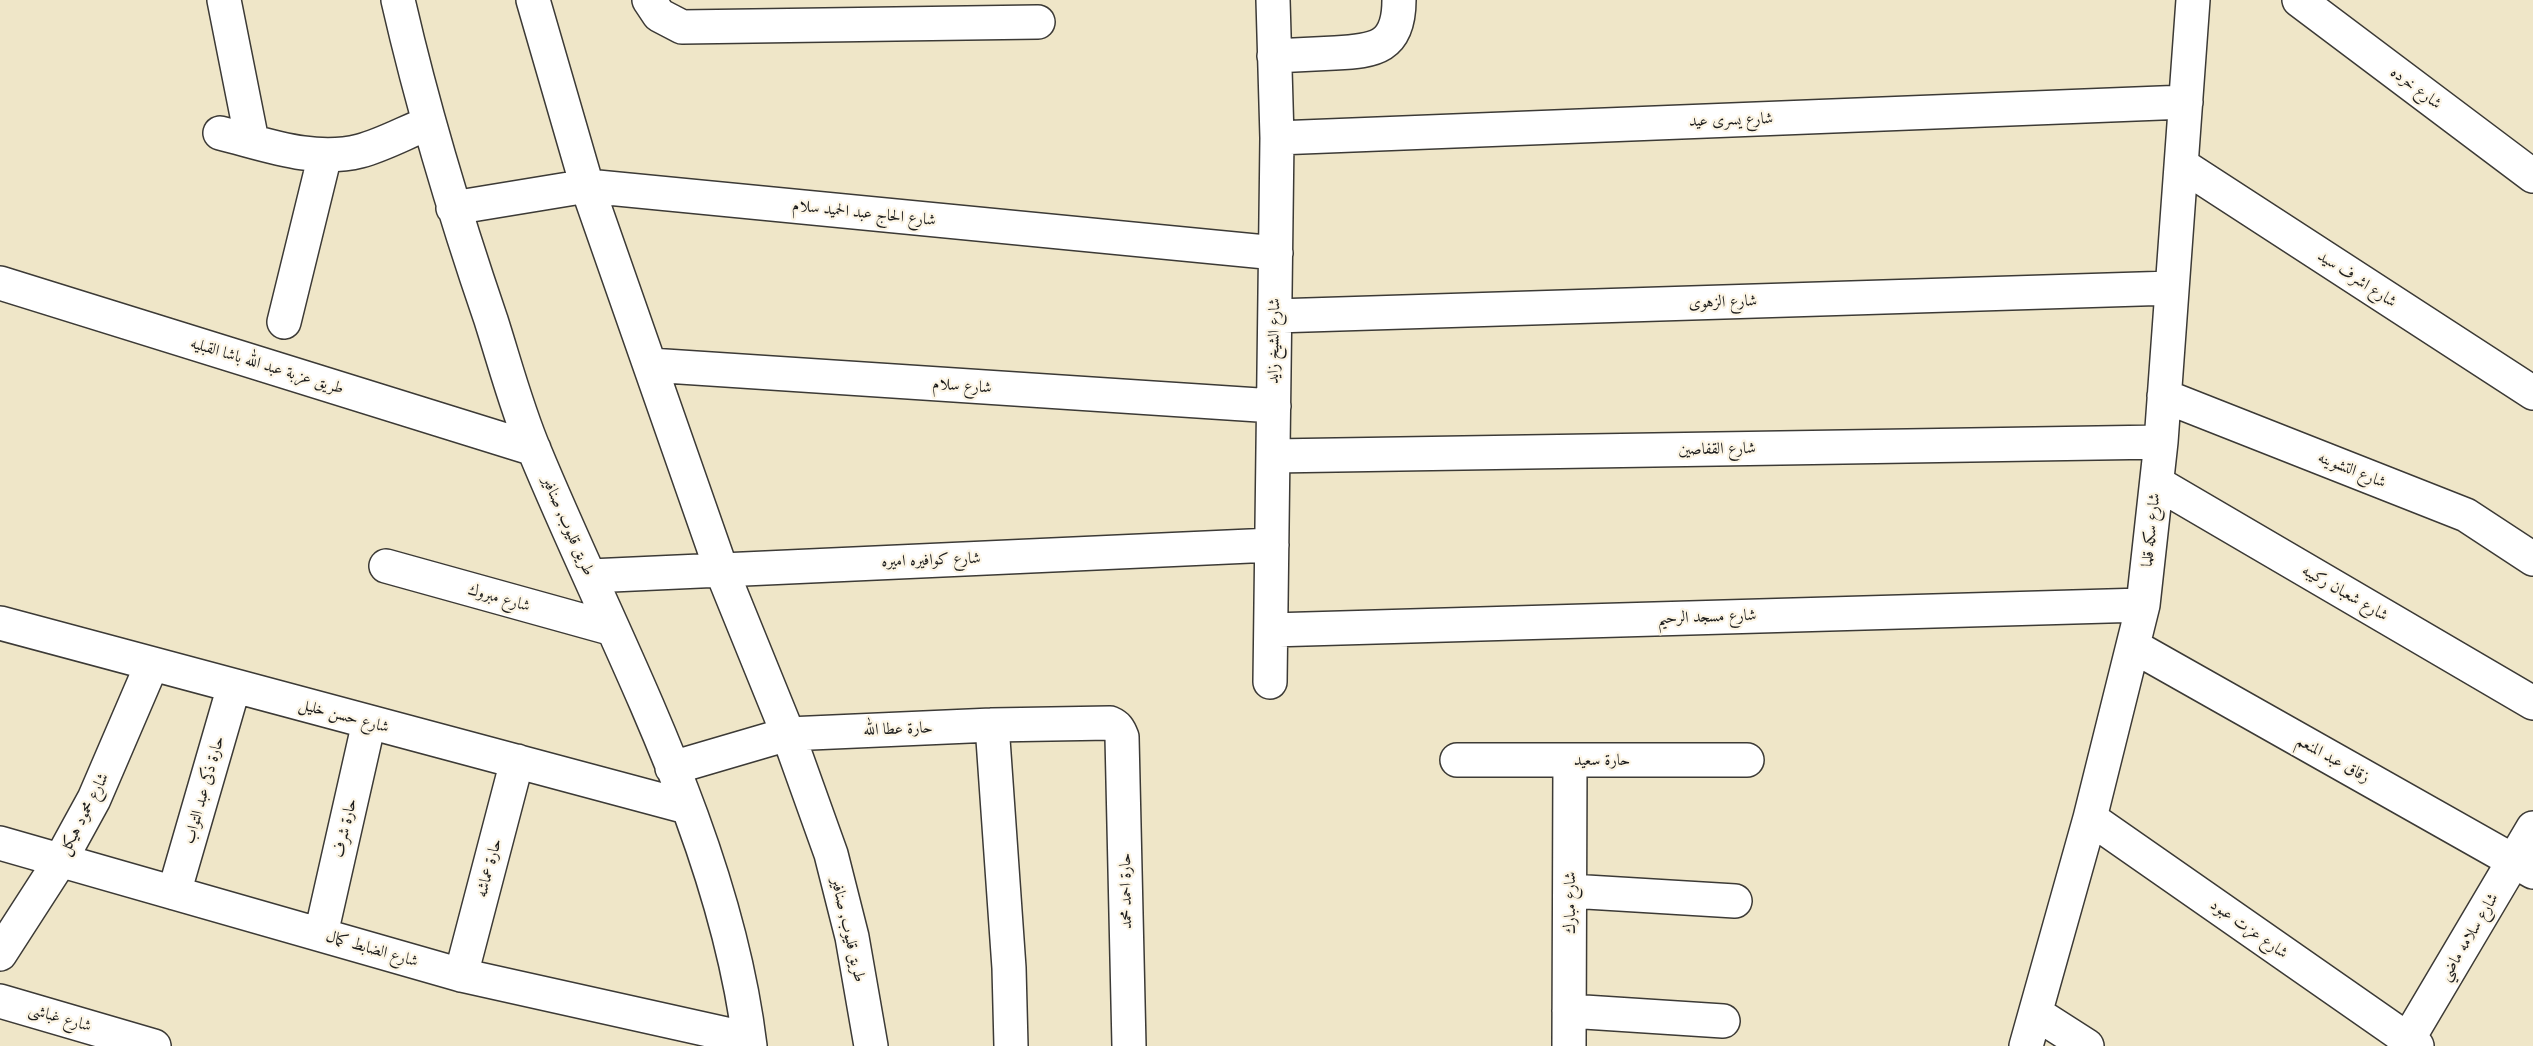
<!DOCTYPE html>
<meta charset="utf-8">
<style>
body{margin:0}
canvas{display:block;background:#efe6c8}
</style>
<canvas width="2533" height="1046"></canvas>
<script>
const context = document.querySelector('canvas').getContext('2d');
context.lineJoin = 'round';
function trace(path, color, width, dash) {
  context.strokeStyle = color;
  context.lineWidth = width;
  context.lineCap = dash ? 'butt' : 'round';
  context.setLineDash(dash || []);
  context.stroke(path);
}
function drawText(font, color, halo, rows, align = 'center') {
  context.font = font + ' "Libre Caslon Text",Amiri,serif';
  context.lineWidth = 4.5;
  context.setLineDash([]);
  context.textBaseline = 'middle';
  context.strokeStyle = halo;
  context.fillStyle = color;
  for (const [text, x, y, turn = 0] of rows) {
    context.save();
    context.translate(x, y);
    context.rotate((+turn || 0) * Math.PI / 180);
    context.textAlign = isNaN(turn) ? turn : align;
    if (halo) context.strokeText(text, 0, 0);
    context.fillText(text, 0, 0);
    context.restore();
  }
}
const minor = new Path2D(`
 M224 0 252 141
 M398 0C423 109 455 215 491 320 505 364 517 410 535 452 614 643 725 838 750 1046
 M533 0 587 186 721 569 788 734 831 854 852 937 871 1046
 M649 0 659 15 682 27 1038 22
 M2299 0 2533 176
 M1274 56C1295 55 1315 54 1335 53 1375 51 1399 48 1399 0
 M220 133C265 144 313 163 360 151 383 145 406 132 429 123
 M1277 138 2186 102
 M2182 165 2533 393
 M453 208 587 186 1276 253
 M0 283 534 449
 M1275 316 2172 288
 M284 322 325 155
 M650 365 1274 406
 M2164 396 2466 515 2533 559
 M1273 456 2161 442
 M2157 483 2533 703
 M386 566 613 629
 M590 576 1272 545
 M0 623 687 807
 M1271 630 2143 605
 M2133 646 2533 872
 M1270 682 1277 138 1273 0
 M992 725 1009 968 1011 1046
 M1457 760H1747
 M672 768 788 734 992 725 1110 723C1117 726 1119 729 1122 737L1129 1046
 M2090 818 2417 1046
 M0 843 461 975 749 1039
 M1570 891 1735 901
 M174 893 234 686
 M321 934 369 722
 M0 954 60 861 94 799 152 664
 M461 975 517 761
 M0 1001 154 1046
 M1569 1011 1723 1021
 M2037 1014 2087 1046
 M1569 1046 1570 760
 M2026 1046 2090 818 2143 605 2161 442 2193 0
 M2404 1046 2533 828`);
trace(minor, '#3c3a36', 36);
trace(minor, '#fff', 33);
drawText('16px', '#1c1c1c', '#fcf5e5', [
 ["شارع خرده",2416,88,37],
 ["شارع يسرى عيد",1731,120,-2],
 ["شارع الحاج عبد الحميد سلام",864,213,6],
 ["شارع اشرف سيد",2357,279,33],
 ["شارع الزهوى",1723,302,-2],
 ["شارع الشيخ زايد",1274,341,-89],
 ["طريق عزبة عبد الله باشا القبليه",267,366,17],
 ["شارع سلام",962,386,4],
 ["شارع القفاصين",1717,449,-1],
 ["شارع التشوينه",2352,470,22],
 ["طريق قليوب, صنافير",568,526,66],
 ["شارع سكه قلما",2151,530,-84],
 ["شارع كوافيره اميره",931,560,-2],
 ["شارع شعبان ركيبه",2345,593,30],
 ["شارع مبروك",499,598,16],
 ["شارع مسجد الرحيم",1707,617,-2],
 ["شارع حسن خليل",344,716,15],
 ["حارة عطا الله",898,729,-2],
 ["زقاق عبد المنعم",2333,759,29],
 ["حارة سعيد",1602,760],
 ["حارة ذكى عبد التواب",204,790,-74],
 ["شارع محمود هيكل",84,814,-63],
 ["حارة شرف",345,828,-77],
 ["حارة عماشه",489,868,-75],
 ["حارة احمد محمد",1126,891,-91],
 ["شارع مبارك",1570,903,-90],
 ["شارع عزت عبود",2249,929,35],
 ["طريق قليوب, صنافير",848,930,77],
 ["شارع سلامه ماضي",2469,937,-59],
 ["شارع الضابط كمال",372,949,16],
 ["شارع غباشى",60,1018,16]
]);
</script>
